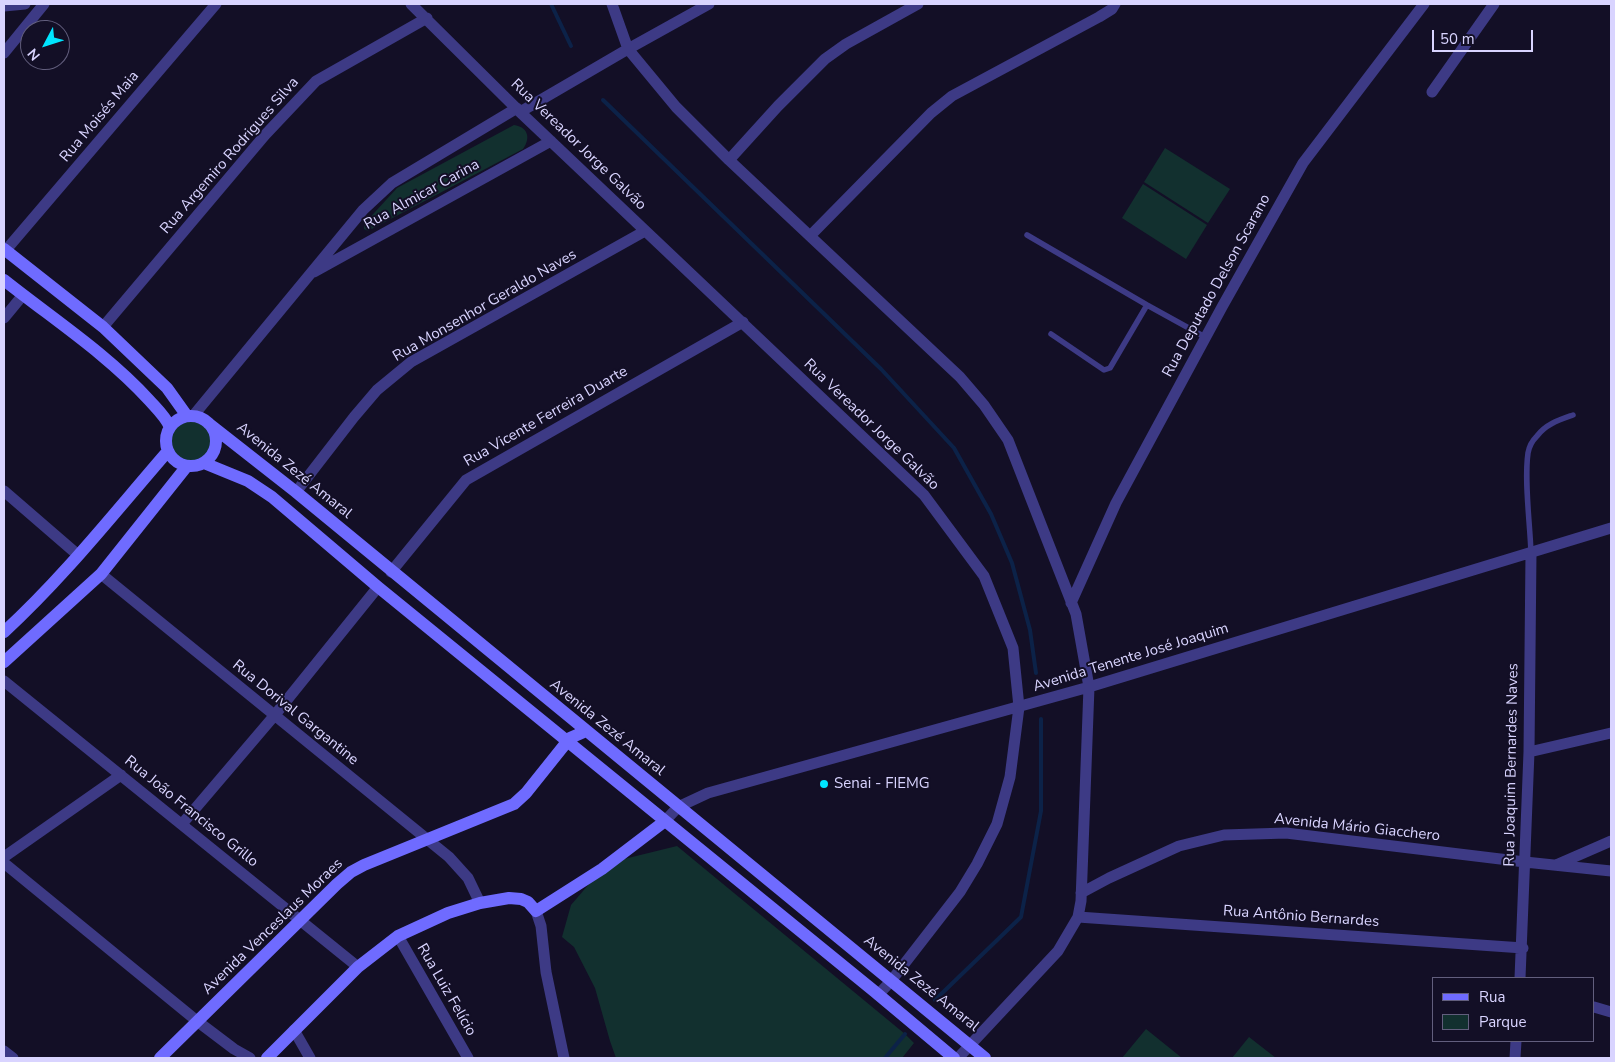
<!DOCTYPE html>
<meta charset="utf-8">
<style>
body{margin:0}
#map{position:relative;width:1615px;height:1062px;overflow:hidden;background:#130f26;font-family:"Nunito Sans",sans-serif}
canvas{display:block}
.frame{position:absolute;inset:0;border:5px solid #d9d4ff;pointer-events:none}
.legend{position:absolute;left:1432px;top:977px;width:162px;height:65px;box-sizing:border-box;background:#130f26;border:1px solid #625e7d;margin:0;padding:6px 9px;list-style:none;font-size:15px;color:#d9d4ff}
.legend li{display:flex;align-items:center;gap:10px;height:25px}
.legend b{width:25px;border:1px solid #625e7d}
.north{position:absolute;left:20px;top:20px;width:50px;height:50px;box-sizing:border-box;background:#130f26;border:1px solid #625e7d;border-radius:50%;rotate:230deg;font-size:14px;font-weight:700;line-height:20px;text-align:center;color:#d9d4ff}
.north::after{content:'';display:block;margin:auto;width:18px;height:22px;background:#00e5ff;clip-path:polygon(50% 0,100% 100%,50% 72%,0 100%)}
.scale{position:absolute;left:1432px;top:30px;width:101px;height:22px;box-sizing:border-box;border:2px solid #d9d4ff;border-top:0;padding-left:6px;font-size:15px;line-height:18px;white-space:nowrap;color:#d9d4ff;-webkit-text-stroke:4px #130f26;paint-order:stroke}
</style>
<div id="map">
<canvas width="1615" height="1062"></canvas>
<div class="frame"></div>
<ul class="legend">
<li><b style="height:6px;background:#6f6bff"></b>Rua</li>
<li><b style="height:14px;background:#12302f"></b>Parque</li>
</ul>
<div class="north">N</div>
<div class="scale">50 m</div>
</div>
<script>
const context = document.querySelector('canvas').getContext('2d');
context.lineJoin = 'round';
function fillPath(path, color) {
  context.fillStyle = color;
  context.fill(path, 'evenodd');
}
function trace(path, color, width, dash) {
  context.strokeStyle = color;
  context.lineWidth = width;
  context.lineCap = dash ? 'butt' : 'round';
  context.setLineDash(dash || []);
  context.stroke(path);
}
function drawText(font, color, halo, rows, align = 'center') {
  context.font = font + ' "Nunito Sans",sans-serif';
  context.lineWidth = 4;
  context.setLineDash([]);
  context.textBaseline = 'middle';
  context.strokeStyle = halo;
  context.fillStyle = color;
  for (const [text, x, y, turn = 0] of rows) {
    context.save();
    context.translate(x, y);
    context.rotate((+turn || 0) * Math.PI / 180);
    context.textAlign = isNaN(turn) ? turn : align;
    if (halo) context.strokeText(text, 0, 0);
    context.fillText(text, 0, 0);
    context.restore();
  }
}
fillPath(new Path2D(`
 M514 125C528 127 531 138 523 149L368 231 364 229V224L397 188Z
 M1165 148 1230 189 1208 223 1144 182Z
 M1143 184 1207 225 1186 259 1122 218Z
 M168 441a22 22 0 1 1 44 0a22 22 0 1 1-44 0Z
 M677 846 905 1034 914 1043 902 1058H616L610 1041 595 988 574 947 562 937 571 905 589 884 620 860Z
 M1146 1029 1182 1058H1122Z
 M1249 1037 1276 1058H1232Z`), '#12302f');
trace(new Path2D(`
 M551 4 571 46
 M603 100 881 369 954 448 991 514 1012 563 1030 630 1036 673
 M935 1000 1021 917 1041 811V719
 M885 1058 905 1034`), '#0c2248', 4);
trace(new Path2D(`
 M1027 235 1147 305 1205 337
 M1051 334 1104 370 1110 368 1147 305
 M1531 553C1530 523 1524 481 1528 453 1529 447 1533 440 1537 436 1546 424 1559 420 1573 415`), '#3d3a85', 5.5);
trace(new Path2D(`
 M411 4 520 112 924 495 984 576 1013 648 1019 707 1010 777 997 824 977 864 960 892 891 981 878 995
 M612 4 628 49 676 107 729 160 960 377 984 405 1008 440 1076 614 1089 687 1081 901 1078 917 1058 951 958 1058
 M4 6 25 4
 M4 53 44 4
 M1432 92 1494 4
 M520 112 628 49 709 4
 M729 160 778 106 825 59 846 44 918 4
 M810 236 931 113 952 96 1099 17 1112 9 1115 4
 M6 250 216 4
 M314 272 551 141
 M4 318 23 295
 M103 327 265 135 316 81 427 18
 M193 416 363 210 392 183 517 108
 M4 491 78 555
 M296 492 354 417 377 390 411 362 645 231
 M391 572 466 480 743 322
 M101 574 449 857 468 878 480 903
 M1071 603 1116 503 1222 307 1303 163 1424 4
 M4 681 358 967
 M1529 752 1611 733
 M665 821 678 807 708 793 1089 687 1611 528
 M182 824 274 716 378 587
 M4 857 121 775
 M4 863 197 1021 234 1049 250 1058
 M1556 865 1611 841
 M1081 893 1109 878 1179 846 1224 835 1286 833 1525 862 1611 871
 M536 911 541 926 546 972 564 1058
 M1078 917 1523 948
 M398 936 468 1058
 M1520 978 1529 752 1531 553
 M1594 1007 1611 1012
 M294 1030 310 1058
 M4 1051 13 1058
 M1515 1058 1516 1041`), '#3d3a85', 11);
trace(new Path2D(`
 M4 249 103 327 167 388 187 416
 M4 280C53 319 107 354 149 400 157 409 165 416 170 427
 M166 441a25 25 0 1 1 50 0a25 25 0 1 1-50 0Z
 M208 423 296 492 985 1058
 M204 463 248 481 272 497 378 587 874 991 954 1058
 M4 632C64 577 115 512 168 451
 M4 662 101 574 187 466
 M160 1058 337 884 351 872 364 865 514 804 526 793 570 738 586 731
 M267 1058 358 967 398 936 448 913 480 903 509 898 521 899 528 902 536 911 602 869 665 821`), '#6f6bff', 12);
for (const [x, y, r, color] of [
 [824,784,5,"#00e5ff"]
]) {
  const dot = new Path2D();
  dot.arc(x, y, r, 0, 2 * Math.PI);
  context.fillStyle = color;
  context.fill(dot);
  trace(dot, '#130f26', 2);
}
drawText('15px', '#d9d4ff', '#130f26', [
 ["Rua Moisés Maia",100,117,-50],
 ["Rua Vereador Jorge Galvão",578,145,44],
 ["Rua Argemiro Rodrigues Silva",230,156,-49],
 ["Rua Almicar Carina",422,195,-29],
 ["Rua Deputado Delson Scarano",1217,286,-61],
 ["Rua Monsenhor Geraldo Naves",485,306,-30],
 ["Rua Vicente Ferreira Duarte",546,417,-30],
 ["Rua Vereador Jorge Galvão",871,425,44],
 ["Avenida Zezé Amaral",294,471,39],
 ["Avenida Tenente José Joaquim",1131,658,-17],
 ["Rua Dorival Gargantine",295,713,39],
 ["Avenida Zezé Amaral",607,728,39],
 ["Rua Joaquim Bernardes Naves",1512,765,-89],
 ["Rua João Francisco Grillo",191,812,39],
 ["Avenida Mário Giacchero",1357,828,6],
 ["Rua Antônio Bernardes",1301,917,4],
 ["Avenida Venceslaus Moraes",273,927,-44],
 ["Avenida Zezé Amaral",921,984,39],
 ["Rua Luiz Felício",446,990,60]
]);
drawText('15px', '#d9d4ff', '#130f26', [
 ["Senai - FIEMG",834,784]
], 'left');
</script>
